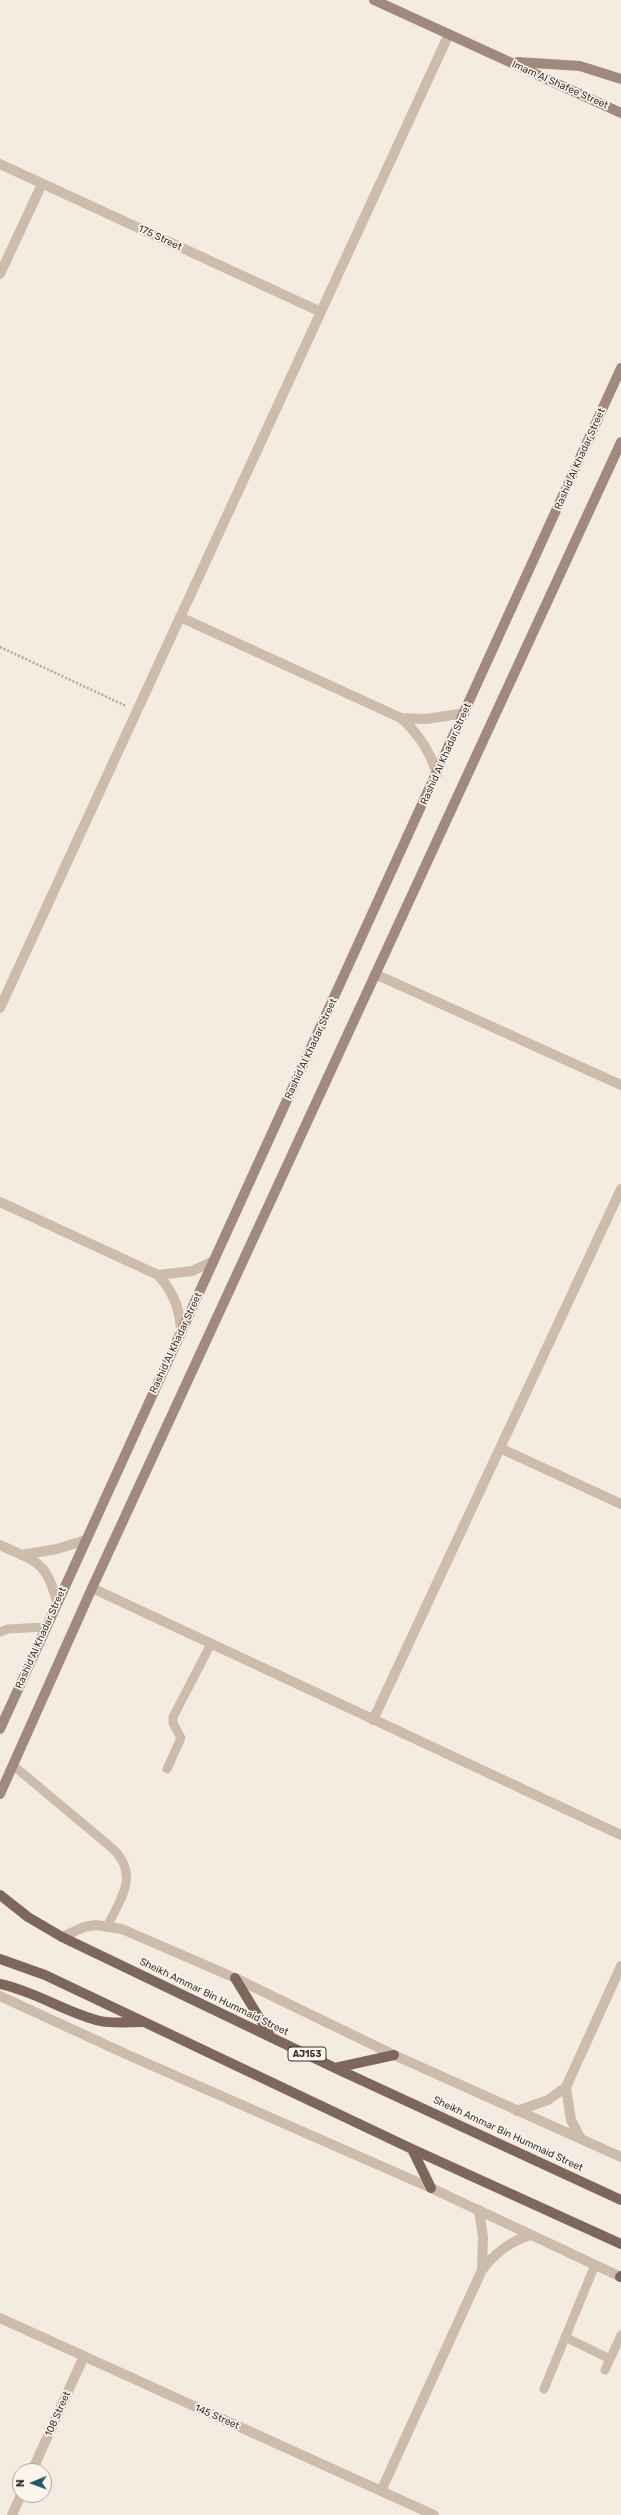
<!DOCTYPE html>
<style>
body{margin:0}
#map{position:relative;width:621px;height:2515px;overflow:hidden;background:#f4ebe1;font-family:Rubik,sans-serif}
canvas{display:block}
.north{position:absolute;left:12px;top:2463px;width:40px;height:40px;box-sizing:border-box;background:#fbf5ee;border:1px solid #aea6a0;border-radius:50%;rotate:269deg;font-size:11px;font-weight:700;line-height:16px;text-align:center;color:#3b302b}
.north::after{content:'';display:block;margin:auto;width:14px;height:18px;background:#1f5a5e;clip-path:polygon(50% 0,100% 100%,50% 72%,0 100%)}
</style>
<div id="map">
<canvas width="621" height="2515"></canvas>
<div class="north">N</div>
</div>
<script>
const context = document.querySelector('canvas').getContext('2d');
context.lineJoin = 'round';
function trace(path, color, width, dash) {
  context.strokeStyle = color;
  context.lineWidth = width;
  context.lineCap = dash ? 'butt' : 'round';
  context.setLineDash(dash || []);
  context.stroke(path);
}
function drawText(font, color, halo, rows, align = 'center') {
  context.font = font + ' Rubik,sans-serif';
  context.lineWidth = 3.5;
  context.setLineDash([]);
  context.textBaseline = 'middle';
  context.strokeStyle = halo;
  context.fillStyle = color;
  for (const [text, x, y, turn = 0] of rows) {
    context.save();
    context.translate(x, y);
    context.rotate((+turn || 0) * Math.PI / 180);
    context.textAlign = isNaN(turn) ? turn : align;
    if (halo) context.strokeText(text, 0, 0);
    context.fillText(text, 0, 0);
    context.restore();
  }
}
trace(new Path2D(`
 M0 647 126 706`), '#b9a596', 2.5, [2, 2]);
trace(new Path2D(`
 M0 1632 8 1629 45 1627
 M14 1766 112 1848C140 1874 121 1898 108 1925
 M167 1769 181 1738 173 1723V1717L211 1644
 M565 2337 610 2359 621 2335
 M605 2370 610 2359
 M544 2389 595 2265`), '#cdbbac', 9);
trace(new Path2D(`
 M0 164 321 312
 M0 274 42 184
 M180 617 401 718C419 734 430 751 437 774
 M401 718 426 719 465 713
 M375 974 621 1085
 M0 1008 449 34
 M0 1202 158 1275C173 1291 180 1308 181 1330
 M158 1275 192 1271 214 1261
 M500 1448 621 1504
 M0 1545C36 1562 46 1560 57 1602
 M21 1555 57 1549 86 1540
 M92 1588 621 1835
 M373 1720 621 1189
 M62 1937 84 1927 96 1925 122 1929 235 1978 394 2055 621 2157
 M0 1996 128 2055 431 2188 621 2277
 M566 2087 571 2120 581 2139
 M517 2111 548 2100 566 2087 621 1966
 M479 2210 483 2237 482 2270
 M0 2318 434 2515
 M32 2471 84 2356
 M381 2491 482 2270C495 2253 509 2242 530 2235
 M12 2515 21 2495`), '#cdbbac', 10);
trace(new Path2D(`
 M374 0 621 113
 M518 62 580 66 621 79
 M0 1729 621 368
 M0 1794 92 1588 621 442`), '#a18a7d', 10);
trace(new Path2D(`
 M0 1895 28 1917 62 1937 335 2068 621 2200
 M0 1959 45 1975 412 2149 621 2244
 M235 1978 271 2037
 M0 1984C37 1992 66 2013 100 2021 114 2024 129 2022 143 2022
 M335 2068 394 2055
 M412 2149 431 2188
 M620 2277 621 2276`), '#7d675c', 10);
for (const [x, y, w] of [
 [307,2054,38]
]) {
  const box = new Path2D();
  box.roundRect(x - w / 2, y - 7, w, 14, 3);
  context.fillStyle = '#fbf5ee';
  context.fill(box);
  trace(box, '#3b302b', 1);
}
drawText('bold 9px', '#3b302b', null, [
 ["AJ153",307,2054]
]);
drawText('10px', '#3b302b', '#fbf5ee', [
 ["Imam Al Shafee Street",560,85,24],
 ["175 Street",160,238,25],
 ["Rashid Al Khadar Street",580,459,-66],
 ["Rashid Al Khadar Street",446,754,-66],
 ["Rashid Al Khadar Street",311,1049,-65],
 ["Rashid Al Khadar Street",176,1343,-65],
 ["Rashid Al Khadar Street",41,1638,-66],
 ["Sheikh Ammar Bin Hummaid Street",214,1997,26],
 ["Sheikh Ammar Bin Hummaid Street",508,2134,25],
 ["108 Street",58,2414,-66],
 ["145 Street",217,2417,24]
]);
</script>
